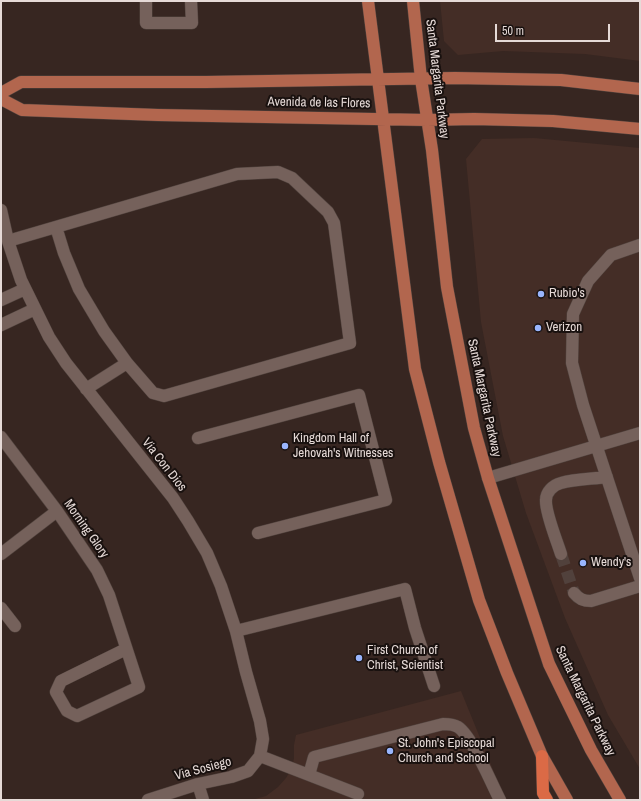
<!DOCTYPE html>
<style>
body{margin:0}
#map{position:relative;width:641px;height:801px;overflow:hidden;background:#372621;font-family:"Archivo Narrow",sans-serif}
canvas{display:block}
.frame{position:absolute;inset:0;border:2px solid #e6dad7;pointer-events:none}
.scale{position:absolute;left:495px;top:24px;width:115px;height:18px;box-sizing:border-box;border:2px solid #e6dad7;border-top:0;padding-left:5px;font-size:12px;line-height:14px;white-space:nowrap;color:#e6dad7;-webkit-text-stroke:3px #19110f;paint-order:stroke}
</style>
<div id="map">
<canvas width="641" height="801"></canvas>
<div class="frame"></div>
<div class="scale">50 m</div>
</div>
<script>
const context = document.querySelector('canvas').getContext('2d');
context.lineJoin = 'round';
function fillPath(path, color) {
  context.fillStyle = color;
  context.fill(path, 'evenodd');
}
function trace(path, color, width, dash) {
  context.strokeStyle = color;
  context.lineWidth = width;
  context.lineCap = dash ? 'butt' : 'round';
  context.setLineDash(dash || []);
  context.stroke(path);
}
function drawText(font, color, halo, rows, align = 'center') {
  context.font = font + ' "Archivo Narrow",sans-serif';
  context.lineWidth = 4;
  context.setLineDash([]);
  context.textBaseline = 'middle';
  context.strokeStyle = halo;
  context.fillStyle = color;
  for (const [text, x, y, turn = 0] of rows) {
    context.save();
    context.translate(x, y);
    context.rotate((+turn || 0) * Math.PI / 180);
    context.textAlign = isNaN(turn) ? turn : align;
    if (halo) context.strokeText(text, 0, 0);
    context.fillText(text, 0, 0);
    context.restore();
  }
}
fillPath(new Path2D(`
 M440 1H640V61L585 54 503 51 458 55 444 41Z
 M534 138 640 148V769L608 715 565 618 526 513 503 436 481 322 466 159 482 139Z
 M461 691 496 777 507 800H246L255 799 266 796 278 787 286 778 292 768 294 758V745L296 735Z`), '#442d26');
trace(new Path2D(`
 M561 554 574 593`), '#51413c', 12, [12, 6]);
const minor = new Path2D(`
 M146 1V23H192L191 1
 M1 210 8 241 21 280 49 337 66 363 173 498 188 521 207 553 221 586 236 631 246 672 260 721 263 739 260 756 248 771 231 777 198 784 148 800
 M8 241 237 174 278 172 292 178 328 212 334 223 350 343 164 396 153 393 127 363 104 331 79 289 64 253 56 227
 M640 245 611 255 588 281 573 314 572 363 583 405 640 578
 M1 300 25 289
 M1 325 35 309
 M86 389 127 363
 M1 437 57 511 97 570 109 595 139 687 77 716 67 711 56 692 61 681 126 649
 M198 438 359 395 386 500 258 533
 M488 478 640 433
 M1 554 57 511
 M561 554C557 541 545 512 546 500 546 492 553 485 561 483 575 479 592 479 607 477
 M574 593C579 599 583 601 591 601L640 586
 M1 608 15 626
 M236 631 405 589 415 628 434 686
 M260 756 358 794
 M309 775 314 757 443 724C448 724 453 724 458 727 472 736 491 783 500 800
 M198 784 203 800`);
const major = new Path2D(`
 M368 1 415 369 439 462 479 600 507 673 542 756 567 800
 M413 1 421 79 432 150 447 287 474 428 488 478 549 664 591 750 620 800
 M1 93 21 82H206L455 78 561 80 640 89
 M1 99 22 110 158 115 427 120 474 119 553 121 640 129`);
const highway = new Path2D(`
 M542 756 543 793 547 800`);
trace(minor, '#52443f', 13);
trace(major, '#52443f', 13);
trace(highway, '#52443f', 13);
trace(minor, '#75615b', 12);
trace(major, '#b2664e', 12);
trace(highway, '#db6a46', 12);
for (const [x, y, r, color] of [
 [541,294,4,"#99b5fd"],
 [538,328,4,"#99b5fd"],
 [285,446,4,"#99b5fd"],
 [583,563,4,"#99b5fd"],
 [359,658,4,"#99b5fd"],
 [390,751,4,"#99b5fd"]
]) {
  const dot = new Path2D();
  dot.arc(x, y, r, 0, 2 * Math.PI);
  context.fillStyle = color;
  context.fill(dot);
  trace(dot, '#19110f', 1.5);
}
drawText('13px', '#e6dad7', '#19110f', [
 ["Santa Margarita Parkway",437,79,83],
 ["Avenida de las Flores",319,103,1],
 ["Santa Margarita Parkway",484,398,78],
 ["Via Con Dios",164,465,52],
 ["Morning Glory",86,529,55],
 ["Santa Margarita Parkway",585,701,64],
 ["Via Sosiego",203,769,-15]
]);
drawText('13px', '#e6dad7', '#19110f', [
 ["Rubio's",549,294],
 ["Verizon",546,328],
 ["Kingdom Hall of",293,439],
 ["Jehovah's Witnesses",293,454],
 ["Wendy's",591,563],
 ["First Church of",367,651],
 ["Christ, Scientist",367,666],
 ["St. John's Episcopal",398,744],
 ["Church and School",398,759]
], 'left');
</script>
